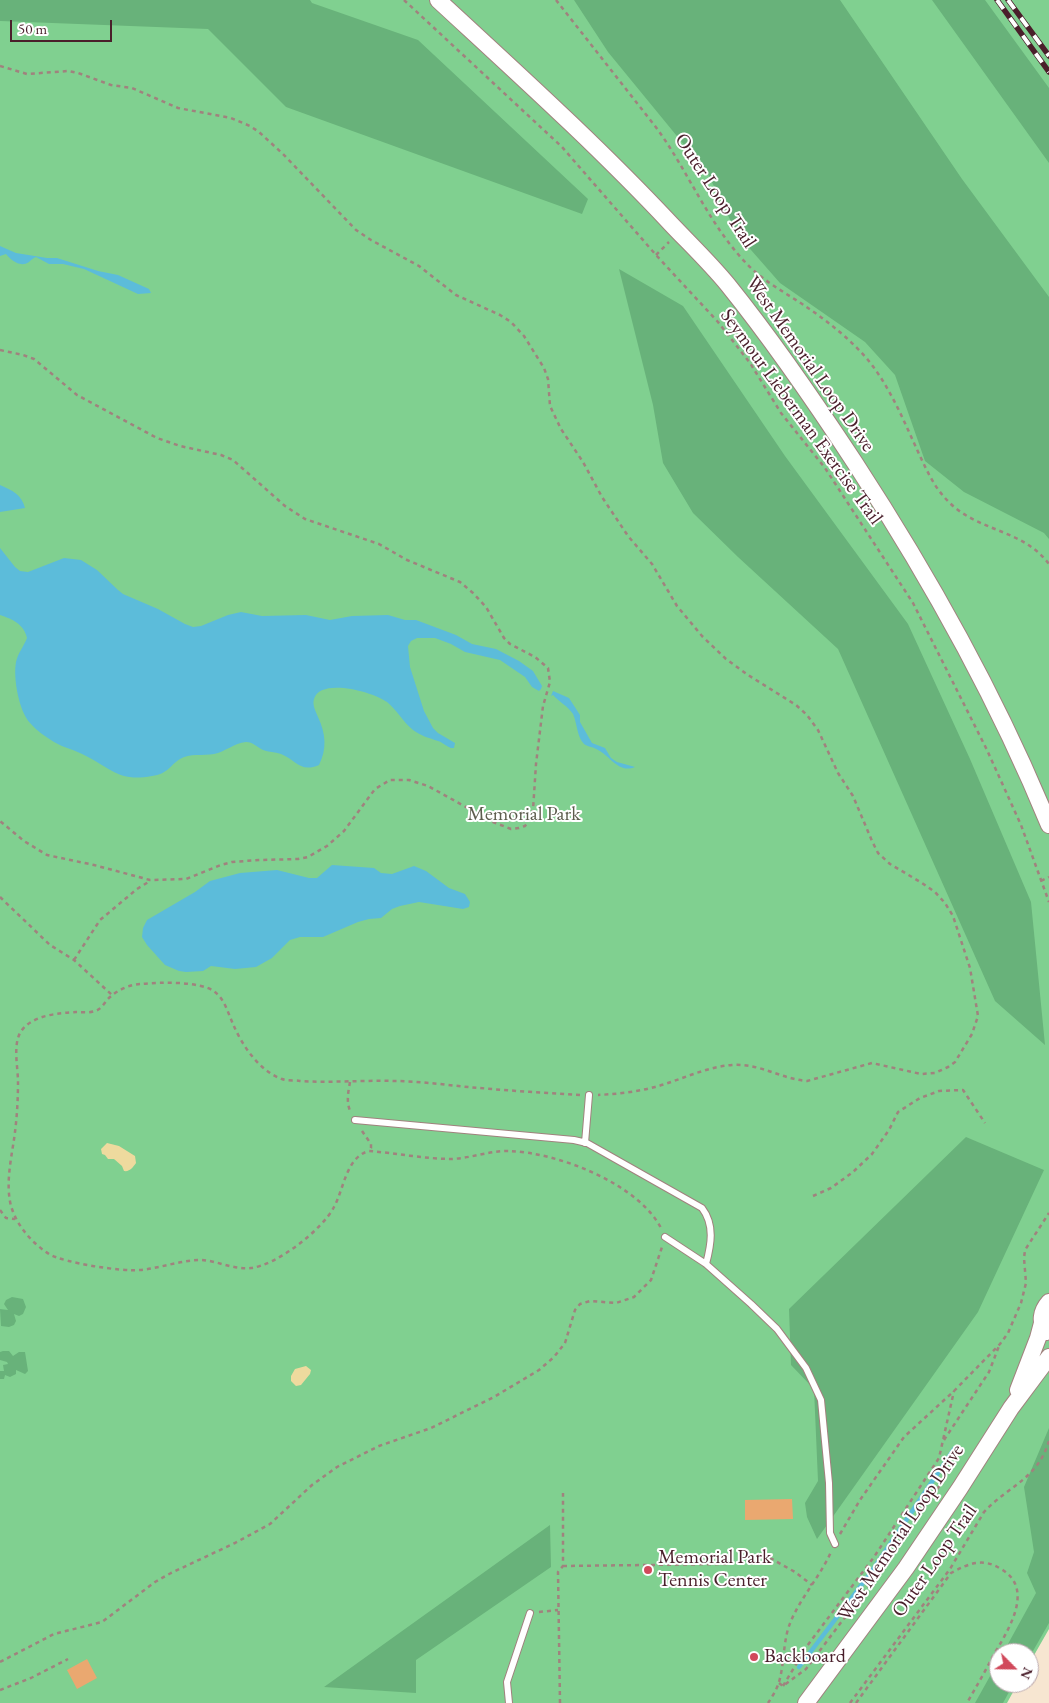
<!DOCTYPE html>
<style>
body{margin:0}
#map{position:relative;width:1049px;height:1703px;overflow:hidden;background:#f7e6d1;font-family:"EB Garamond",serif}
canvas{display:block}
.north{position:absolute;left:989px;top:1643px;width:50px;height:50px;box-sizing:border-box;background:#fff;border:1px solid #b7a5aa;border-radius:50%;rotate:113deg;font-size:14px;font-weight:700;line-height:20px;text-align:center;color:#4a1f2b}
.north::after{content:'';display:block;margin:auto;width:18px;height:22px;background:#d1495b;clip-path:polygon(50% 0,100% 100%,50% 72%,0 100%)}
.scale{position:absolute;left:10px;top:20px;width:102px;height:22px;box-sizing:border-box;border:2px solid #4a1f2b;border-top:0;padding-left:6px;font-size:15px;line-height:18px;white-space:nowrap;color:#4a1f2b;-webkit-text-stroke:4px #fff;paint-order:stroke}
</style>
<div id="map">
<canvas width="1049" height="1703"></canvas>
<div class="north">N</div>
<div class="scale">50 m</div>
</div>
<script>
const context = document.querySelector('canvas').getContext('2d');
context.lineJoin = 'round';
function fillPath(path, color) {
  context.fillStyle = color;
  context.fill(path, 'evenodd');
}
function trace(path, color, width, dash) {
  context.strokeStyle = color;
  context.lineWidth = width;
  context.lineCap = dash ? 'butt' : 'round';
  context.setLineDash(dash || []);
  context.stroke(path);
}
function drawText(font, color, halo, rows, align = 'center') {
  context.font = font + ' "EB Garamond",serif';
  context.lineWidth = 4;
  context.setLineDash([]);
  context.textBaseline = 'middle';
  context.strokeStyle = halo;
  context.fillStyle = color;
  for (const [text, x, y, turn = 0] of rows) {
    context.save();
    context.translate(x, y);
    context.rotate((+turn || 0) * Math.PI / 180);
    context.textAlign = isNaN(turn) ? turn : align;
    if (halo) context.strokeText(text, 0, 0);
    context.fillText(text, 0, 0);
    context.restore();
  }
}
fillPath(new Path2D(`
 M0 0H1049V1629L1029 1664V1653H999V1683H1018L1007 1703H0Z`), '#80d090');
fillPath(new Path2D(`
 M0 0H310L312 3 418 40 588 199 582 214 286 107 208 29 0 21Z
 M574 0H840L962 179 1049 297V539L1044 533 964 492 925 461 895 375 865 342 780 283 737 234 708 174 608 52Z
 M932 0H985L1049 88V163Z
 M619 269 683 306 785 456 908 624 970 759 1031 902 1045 1045 995 1001 838 649 738 557 693 513 663 463 653 405Z
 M966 1137 1044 1170 978 1312 817 1539 807 1517 805 1503 818 1481 814 1389 791 1365 789 1309Z
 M12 1297 23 1299 26 1307 23 1314 19 1316 14 1314 16 1321 14 1325 9 1327 1 1326 0 1309 8 1310 4 1304 6 1300Z
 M3 1351H9L13 1356 19 1352H25L28 1371 25 1374 16 1370V1374L10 1377 5 1375 4 1379H0V1371H4L3 1365 8 1364 7 1362 0 1360V1352Z
 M1049 1428V1623L1029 1658V1653H1003L1036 1593 1027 1573 1034 1552 1024 1487Z
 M550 1525 551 1567 416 1660V1693L324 1687Z
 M999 1660V1683H1014L1003 1703H975Z`), '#68b27a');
fillPath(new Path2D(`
 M107 1143 119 1146 135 1156 136 1163C133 1167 130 1172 124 1171L122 1166 114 1159H108L105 1155 102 1154 101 1149Z
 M306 1366 311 1370 310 1374 301 1385 296 1386 291 1381V1376L295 1369Z`), '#eeda9e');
fillPath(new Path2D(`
 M0 246 16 253 47 258H57L98 271 118 275 149 289 151 293 138 294 84 269 63 264H49L36 257C33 258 31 260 29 262 20 268 11 260 6 254L0 256Z
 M0 485C12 490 22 495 25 508L0 512Z
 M0 548 15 567 20 571 28 572 64 558 81 560 97 570 118 590 123 594 158 609 185 624 193 627 201 626 228 615 241 612 262 616 306 615 330 620 352 616 388 615 405 620H416L456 635 472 644 496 649 519 661 533 671 542 686 541 689 539 691 532 687 525 677 500 660 465 652 451 644 435 638H417L411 641 408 646 410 667 424 711 433 728 438 733 455 743 454 748H451C446 746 442 742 438 741 429 738 421 736 413 730 403 722 397 710 387 702 374 692 320 677 314 699 312 705 316 712 318 717 326 734 327 749 319 765 300 773 296 760 281 754 275 752 268 752 263 750 257 747 253 742 246 742 234 743 225 752 214 754 204 756 189 753 180 759 169 766 168 774 152 776 119 782 112 769 86 756 76 750 64 748 54 742 46 737 37 731 30 723 19 711 13 678 16 662 18 653 24 646 27 638 24 624 12 619 0 615Z
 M553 691 569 698 580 715V722L592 743 605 748 611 758 617 762 635 767C619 774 610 756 598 750 594 747 588 747 584 744 577 737 577 723 573 714 568 706 559 702 553 695L551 696Z
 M332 865 374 868 381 873 392 874 414 866 426 871 449 888 465 894 470 902 469 907 463 909 419 902 400 906 392 909 381 918 369 919 358 922 323 937H300L290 940 272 958 256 967 235 969 211 966 203 971 186 972 179 971 165 965 147 945 142 937 143 928 147 920 195 892 210 881 240 873 277 870 309 878H317Z`), '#5cbcda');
trace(new Path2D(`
 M799 1667 872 1571 954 1449`), '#5cbcda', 4.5);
fillPath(new Path2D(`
 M792 1499 793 1519 745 1520V1500Z
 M87 1659 97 1678 77 1689 67 1670Z`), '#eaa870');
const service = new Path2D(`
 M355 1120 574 1140 587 1143 702 1208C715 1225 711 1245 706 1264
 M585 1143 589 1095
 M665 1237 706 1264 751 1304 777 1329 806 1368 821 1400 829 1483 830 1533 835 1544
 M509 1703 507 1682 530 1613`);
const tertiary = new Path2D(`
 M438 0C517 73 597 145 671 224 690 244 710 263 728 285 774 342 815 402 855 463 930 578 997 698 1049 825
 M1046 1332C1039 1322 1041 1311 1049 1302
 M1018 1390 1038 1338 1042 1323
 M806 1703 906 1568 960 1488 1011 1408 1049 1357`);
trace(service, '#a0827e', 8);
trace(tertiary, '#a0827e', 18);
trace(new Path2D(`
 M404 0 562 147 656 255 718 322 750 363 781 413 825 468 913 603 987 750 1021 825 1049 902
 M556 0 655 126C688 170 708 224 747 264 764 282 788 294 808 308 830 323 851 340 868 360 891 388 905 424 920 456 927 471 934 486 945 498 976 533 1021 527 1049 564
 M0 66 27 74 68 71 78 73 111 85 132 88 178 108 231 118 250 126 259 132 283 154 356 230 371 240 419 266 456 295 500 315 511 322 524 336 544 368 548 379 550 406 561 429 583 462 602 497 628 536 652 564 677 606 702 636 726 659 748 675 796 705 807 715 818 730 838 773 853 796 872 841 878 853 890 864 922 883 935 892 945 903 953 916 970 968 978 1016 972 1034 955 1062 948 1067 935 1073 921 1074 872 1063 807 1081C781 1079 760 1063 732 1065 705 1067 681 1080 655 1087 636 1092 617 1094 598 1095
 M656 255 669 242
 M0 350 23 355 34 359 77 395 157 438 180 446 221 455 233 460 285 506 305 519 379 544 407 560 460 582 473 593 486 607 504 638 510 644 535 657 548 668 550 682 543 706 536 764 533 810 528 822 525 826 519 828 511 829 493 822 428 786 409 780H390L375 789 344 831 327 846 308 857 298 859 259 860 232 862 221 865 186 879 150 880 94 865 47 855 24 841 0 821
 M1041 881 1049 877
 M0 897 50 945 74 960 112 995
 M74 960 100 920 137 889 150 881
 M350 1082C348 1093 346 1103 351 1113
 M580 1095C547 1093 513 1091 480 1088 452 1086 422 1081 394 1081 362 1080 331 1083 300 1081 295 1080 287 1081 282 1079 259 1071 242 1045 233 1024 228 1013 225 1000 215 992 202 981 159 982 142 984 130 984 117 990 108 999 104 1003 102 1009 95 1011 90 1013 82 1012 76 1012 59 1013 30 1015 20 1033 13 1046 18 1068 18 1082 18 1099 17 1116 15 1132 12 1156 5 1182 11 1206 17 1226 32 1243 49 1254 64 1263 123 1272 140 1270 161 1268 181 1260 202 1260 218 1261 234 1270 251 1268 277 1265 322 1230 334 1207 344 1189 346 1157 369 1151 395 1153 426 1159 452 1159 471 1158 489 1151 508 1151 557 1152 640 1184 662 1230
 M362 1131 371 1144V1148L369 1151
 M813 1196 831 1188 853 1172 872 1154 889 1130 898 1112 920 1098 939 1091 963 1090 985 1123
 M0 1210 6 1218 15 1219
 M944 1440 989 1372 999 1346
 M840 1534 860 1500 904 1437 954 1391 1000 1344 1008 1333 1021 1303 1026 1283 1024 1258 1025 1250 1049 1213
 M770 1558 795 1572 812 1585
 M563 1566 729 1564
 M539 1612 558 1610
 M0 1662 54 1634 102 1622 155 1582 171 1573 235 1543 270 1524 312 1485 337 1467 379 1446 431 1428 494 1397 539 1370 554 1357 565 1343 575 1310 580 1304 590 1301 616 1303 634 1297 651 1280 662 1247
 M779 1683 783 1686 806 1669 876 1576 945 1478
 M783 1686 807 1646 874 1557 939 1458 954 1391
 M0 1690 31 1678 68 1659
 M560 1703 558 1572 563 1566V1493
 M768 1703C772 1697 777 1689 779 1682 784 1665 783 1647 788 1629 797 1601 819 1579 831 1552
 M850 1703 950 1569 984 1512C1009 1485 1037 1480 1049 1441
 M856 1703 951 1573C968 1564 982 1557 1001 1569 1036 1589 1007 1632 993 1656 985 1672 976 1687 967 1703`), '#a0827e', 2.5, [4, 4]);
trace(service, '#fff', 6);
trace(tertiary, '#fff', 16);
const rail = new Path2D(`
 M997 0 1049 72
 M1008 0 1049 56`);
trace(rail, '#4a1f2b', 5.5);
trace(rail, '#fff', 4, [11]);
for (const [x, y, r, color] of [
 [648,1570,5,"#d1495b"],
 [754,1657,5,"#d1495b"]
]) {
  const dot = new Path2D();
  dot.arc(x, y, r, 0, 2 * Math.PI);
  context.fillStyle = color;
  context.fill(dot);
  trace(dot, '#fff', 2);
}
drawText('20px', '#4a1f2b', '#fff', [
 ["Outer Loop Trail",715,191,57],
 ["West Memorial Loop Drive",810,364,55],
 ["Seymour Lieberman Exercise Trail",801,417,54],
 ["West Memorial Loop Drive",901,1533,-56],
 ["Outer Loop Trail",935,1561,-55]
]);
drawText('20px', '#5d5d4e', '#fff', [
 ["Memorial Park",524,815]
]);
drawText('20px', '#4a1f2b', '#fff', [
 ["Memorial Park",658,1558],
 ["Tennis Center",658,1581],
 ["Backboard",764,1657]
], 'left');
</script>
